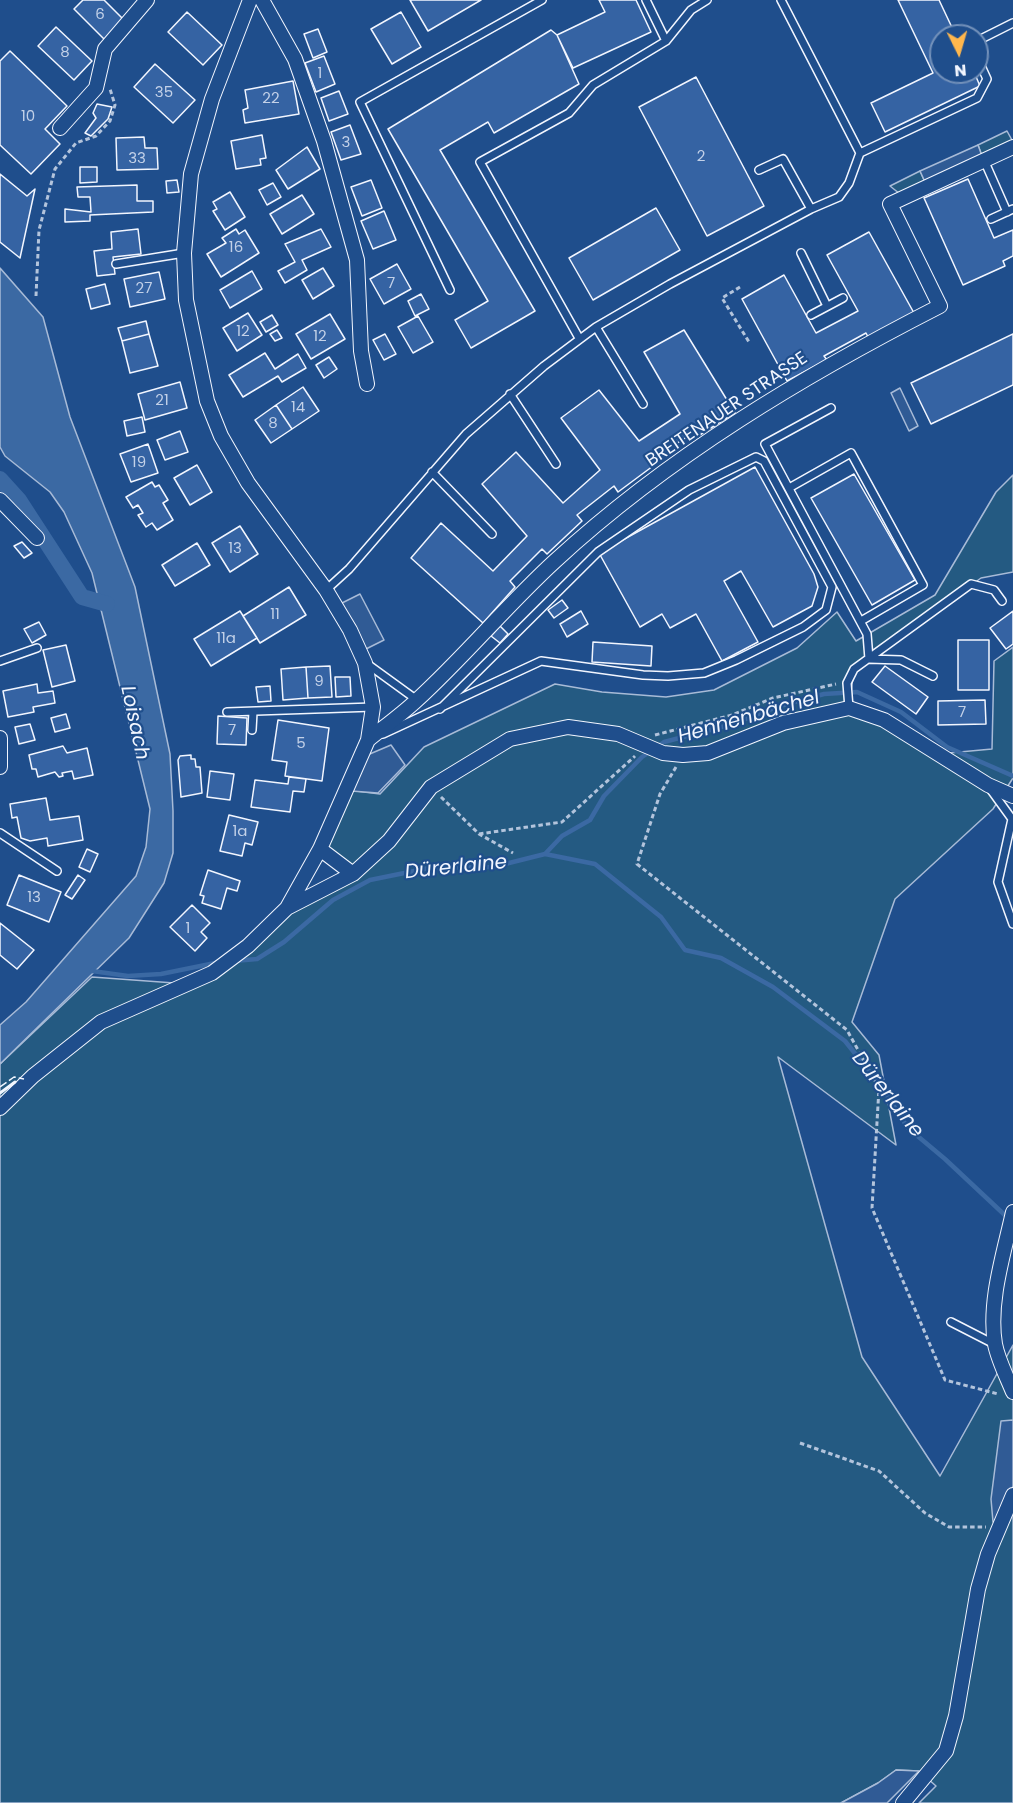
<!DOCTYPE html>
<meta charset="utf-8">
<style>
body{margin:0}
#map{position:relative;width:1013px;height:1803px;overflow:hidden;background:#1f4e8c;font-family:Poppins,sans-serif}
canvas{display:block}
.north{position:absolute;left:929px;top:24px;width:60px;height:60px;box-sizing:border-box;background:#1f4e8c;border:2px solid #7391ba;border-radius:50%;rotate:175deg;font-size:16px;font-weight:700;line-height:24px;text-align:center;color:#f2f6ff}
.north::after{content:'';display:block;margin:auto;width:21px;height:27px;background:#ffb74d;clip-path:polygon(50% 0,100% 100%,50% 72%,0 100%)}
</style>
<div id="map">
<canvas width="1013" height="1803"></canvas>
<div class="north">N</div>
</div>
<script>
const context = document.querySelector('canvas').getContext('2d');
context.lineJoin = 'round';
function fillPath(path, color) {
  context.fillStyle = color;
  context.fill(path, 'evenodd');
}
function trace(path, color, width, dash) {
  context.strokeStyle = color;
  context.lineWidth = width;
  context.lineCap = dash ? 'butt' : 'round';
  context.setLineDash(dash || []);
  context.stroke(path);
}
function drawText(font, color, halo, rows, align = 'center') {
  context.font = font + ' Poppins,sans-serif';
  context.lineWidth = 4.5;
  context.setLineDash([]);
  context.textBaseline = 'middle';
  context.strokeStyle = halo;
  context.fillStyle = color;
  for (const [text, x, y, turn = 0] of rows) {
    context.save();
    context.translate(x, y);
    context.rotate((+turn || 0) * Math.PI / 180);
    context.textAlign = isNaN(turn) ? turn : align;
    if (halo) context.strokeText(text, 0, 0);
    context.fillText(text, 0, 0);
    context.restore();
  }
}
const green = new Path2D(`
 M1007 131 1013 142 982 156 978 145Z
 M920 171 925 182 900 194 890 186Z
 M1013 475V572L981 578 854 669 849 708 938 754 992 749 994 661 1013 647V778L993 809 895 899 852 1022 879 1055 896 1145 778 1057 862 1357 940 1476 1013 1345V1803H919L936 1786 919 1771 896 1770 878 1783 841 1803H0V1064L92 977 188 984 287 908 352 874 320 849 348 790 380 794 424 747 555 684 602 692 666 697 714 690 797 648 837 612 856 641 935 595 996 492Z`);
fillPath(green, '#245a82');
trace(green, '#a8bbd7', 1.5);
const parking = new Path2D(`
 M978 145 982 156 925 182 920 171Z
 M900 388 918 426 909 431 891 393Z
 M360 594 384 640 364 650 340 604Z
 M391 745 405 765 378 793 351 791 365 756Z
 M1013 1420V1486L998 1523 993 1522 991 1499 1001 1421Z
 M896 1770 919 1771 887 1803H841L878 1783Z`);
fillPath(parking, '#305b95');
trace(parking, '#a8bbd7', 1.5);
const water = new Path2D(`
 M0 268 43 317 70 417 135 587 170 754 173 811V853L164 883 129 938 0 1064V1025L26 1002 136 876 146 847 150 809 92 573 64 512 50 492 5 456 0 447Z`);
fillPath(water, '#3b69a3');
trace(water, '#a8bbd7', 1.5);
trace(new Path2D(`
 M545 854 562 836 590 820 604 796 642 757 664 742 733 724 780 706 824 694 857 692 901 712 947 747 1013 776
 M234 961 257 959 284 942 333 900 370 880 429 868 493 867 545 854 595 864 661 917 685 950 721 958 773 987 845 1041 881 1086 908 1128 945 1159 1009 1219
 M92 971 128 976 161 974 220 962`), '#3b69a3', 4.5);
trace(new Path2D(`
 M0 479 19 500 82 597 107 604`), '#3b69a3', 16);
const building = new Path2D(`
 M83 0H104L125 21 105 40 74 9Z
 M410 0H481L428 31Z
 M599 0H636L651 32 573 68 557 35 605 12Z
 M898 0H939L956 36H941V72H974L980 86 885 132 871 103 933 73Z
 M187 12 222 45 203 65 168 32Z
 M401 12 421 47 392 64 371 29Z
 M56 27 92 61 74 80 38 46Z
 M318 29 327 52 313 58 304 34Z
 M551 30 557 35 579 84 494 133 488 122 440 150 535 311 471 348 455 320 488 301 388 129Z
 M10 51 67 106 45 129 60 144 31 174 0 145V61Z
 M324 56 335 84 316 92 305 63Z
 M155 64 195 100 173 123 134 87Z
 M696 77 764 206 707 236 639 107Z
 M293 81 299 114 245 123 243 110 248 108 245 90Z
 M339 91 348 114 329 121 321 98Z
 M97 104 112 107 108 119 91 136 85 133 96 118 93 113Z
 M350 125 361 154 341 160 331 132Z
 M262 135 266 158 260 159 261 165 236 169 231 141Z
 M144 137 145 148H157L158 169 117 170 116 138Z
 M307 147 320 169 288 189 276 170Z
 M80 167H97V182L80 183Z
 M0 174 27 196 35 189 20 258 0 242Z
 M968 179 994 238 1013 230V256L1003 261 1005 266 963 285 924 198Z
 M177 180 179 192 167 193 166 181Z
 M371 180 382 208 362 216 351 187Z
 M273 183 281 197 267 205 259 190Z
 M137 185V201H153V212L90 215V221L65 222V209L91 212 90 197H78L77 187Z
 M230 192 245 217 225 230 213 211 217 209 213 202Z
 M302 195 314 214 282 234 270 214Z
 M656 208 680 250 593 300 569 258Z
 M384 211 396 240 373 249 361 221Z
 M138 229 141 254 113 257 115 274 97 276 94 251 112 249 111 232Z
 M236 229 239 234 245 230 259 253 221 277 207 254 226 243 222 238Z
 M321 229 331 247 302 260 307 270 285 283 278 271 295 262 285 244Z
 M869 232 914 313 868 337 866 333 824 356 827 360 787 381 742 299 784 275 816 333 858 311 827 255Z
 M397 264 411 289 384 304 370 279Z
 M323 268 334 286 313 299 302 280Z
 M252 271 262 289 230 308 220 290Z
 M159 272 165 299 130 307 124 279Z
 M105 284 110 304 91 309 86 289Z
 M421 294 429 309 415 316 408 301Z
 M248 313 262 335 237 351 223 328Z
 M330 314 345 339 311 359 296 334Z
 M272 315 278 325 266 332 260 322Z
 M418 316 433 342 413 353 398 327Z
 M146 321 149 334 122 341 118 328Z
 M277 330 282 338 275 341 270 334Z
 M684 330 735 413 695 438 692 434 653 458 657 463 618 492 614 486 577 515 582 521 547 554 542 549 510 581 515 587 483 623 411 558 441 523 493 571 527 536 482 484 516 452 563 503 600 470 561 418 599 390 639 441 680 414 644 352Z
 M149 334 158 366 130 373 122 341Z
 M385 334 396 354 384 360 373 340Z
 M1013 334V385L931 424 911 383Z
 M265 353 275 369 298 354 306 368 282 382 278 376 243 397 229 375Z
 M329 357 337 369 324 378 316 365Z
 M180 382 187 408 145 420 138 394Z
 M303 387 319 411 292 429 276 405Z
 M276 405 292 429 271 443 255 420Z
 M142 417 145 432 127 436 124 421Z
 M180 431 188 452 165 460 157 440Z
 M148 444 158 473 131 482 120 454Z
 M197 465 212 492 190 505 174 478Z
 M755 467 814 574 818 587 812 606 773 627 741 571 724 581 758 642 722 661 696 614 670 628 662 614 640 627 599 553Z
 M854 474 915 580 872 605 811 498Z
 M152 482 155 487 159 485 168 500 163 503 173 520 157 530 152 523 146 527 138 515 143 513 138 505 133 508 126 497Z
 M240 526 258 554 230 572 212 543Z
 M22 542 32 553 24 558 14 546Z
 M197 543 210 565 175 586 162 565Z
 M289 587 306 615 260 643 243 616Z
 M562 600 568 608 554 618 548 610Z
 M240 611 257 638 211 666 194 639Z
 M581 611 588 624 567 637 560 624Z
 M1013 611V644L1006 649 990 628Z
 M39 622 46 635 32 643 24 629Z
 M500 626 508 634 500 643 491 636Z
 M958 640H989V690H958Z
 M593 642 652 646 651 666 592 662Z
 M66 645 75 681 52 687 43 650Z
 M330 666 332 697 308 698 306 667Z
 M885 666 928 697 916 714 872 682Z
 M306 667 308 698 283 700 281 669Z
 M335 677H350L351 696 336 697Z
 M37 684 38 693 53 691 55 703 33 707 34 712 8 717 3 691Z
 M270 686 271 701 258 702 256 687Z
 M985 700 986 724 938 725V701Z
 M66 714 70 728 55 732 51 718Z
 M218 716 247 718 246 745 217 744Z
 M278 720 329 728 322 781 285 776 287 762 272 760Z
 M30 724 35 740 19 744 15 727Z
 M63 746 67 753 87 748 93 775 74 779 72 771 62 773 63 776 59 777 55 772 38 777 36 769H32L29 755Z
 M191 755V759H195L196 767H200L202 793 181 797 178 760 180 756Z
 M210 771 234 774 230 800 207 797Z
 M289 777 306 779 304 792 293 791 290 812 251 807 255 780 288 784Z
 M46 798 50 820 79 816 83 840 48 846 47 838 30 841 21 838 17 817 12 818 10 804Z
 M229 815 258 822 252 845 245 843 242 856 220 851Z
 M87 849 98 854 90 872 79 867Z
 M208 870 240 881 237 891 227 888 221 909 202 903 204 896 200 895Z
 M19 875 61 892 49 922 7 905Z
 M78 875 85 880 72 899 65 895Z
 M192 905 210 923 201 932 207 938 195 951 170 927Z
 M0 923 34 950 17 969 0 955Z`);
fillPath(building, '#3563a3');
trace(building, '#f2f6ff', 1.5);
const lane = new Path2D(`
 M646 0 666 41
 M781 0 860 153
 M977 41 1013 23
 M984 160 1007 212
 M759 170 783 159 811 209
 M991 219 1013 209
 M801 253 827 306
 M116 264 184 253
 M450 290 360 102 542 0
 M811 315 843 298
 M596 327 643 404
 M579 338 480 162 569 113 593 85 666 41 691 10 707 0
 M510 394 556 464
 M831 408 765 444 867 634 869 659 901 660 933 676
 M432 472 492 534
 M789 488 851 453 923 585 861 621
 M326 590 349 569 466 434 544 366 596 327 670 284 811 209 839 197 849 183 860 153 977 98 987 79 977 57
 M0 661 37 648
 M366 663 417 700
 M849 708 847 683 854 669 971 584 994 590 1002 601
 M227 712 373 707
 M252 730 253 712
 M383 734 541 661 643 675 668 676 704 673 736 660 803 627 826 610 832 587 764 461 756 457 689 490 598 552 440 709
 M991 790 1012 819 998 882 1013 924
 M0 833 57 871
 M951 1322 994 1344`);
const street = new Path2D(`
 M262 0 295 59 324 141 357 260 361 351 367 384
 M60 128 96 88 105 49 147 0
 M0 500 37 538
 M0 738V767
 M368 740C384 727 402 714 417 700 465 656 507 605 555 561 669 456 803 376 940 306L890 204 1013 147
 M320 849 353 874
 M287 908 353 874 389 841 431 787 510 739 568 727 618 734 663 753 683 755 708 753 783 723 849 708 884 720 988 785 1013 796
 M0 1108 33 1076 101 1022 212 973 248 946 287 908 320 849 368 740 373 707 365 663 350 630 326 590 248 483 221 436 207 401 186 300 184 253 191 174 212 99 250 0
 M1013 1212C1004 1253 988 1302 995 1344 998 1360 1007 1377 1013 1392
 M903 1803 946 1751 956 1716 978 1589 988 1554 1013 1495`);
trace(lane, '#f2f6ff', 10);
trace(street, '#f2f6ff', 16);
trace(new Path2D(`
 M740 287 722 298 749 342
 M36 296 39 230 55 169 76 143 96 136 110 121 115 105 110 89
 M655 735 732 715 773 698 836 684
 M676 767 660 794 637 864 847 1030 879 1088 872 1208 945 1380 998 1394
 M441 797 479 834 513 853
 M479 834 562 822 635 756
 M800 1443 879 1471 925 1513 949 1527H986`), '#b3c4dc', 3, [4.5, 3]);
trace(lane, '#1f4e8c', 7);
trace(street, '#1f4e8c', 14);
trace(new Path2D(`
 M0 1087 14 1077 24 1079`), '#f2f6ff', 1.5, [8, 3]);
trace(new Path2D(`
 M0 1093 15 1082`), '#f2f6ff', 3);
drawText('15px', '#c3d1e8', null, [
 ["6",100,15],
 ["8",65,53],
 ["1",320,74],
 ["35",164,93],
 ["22",271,99],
 ["10",28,117],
 ["3",346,143],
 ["2",701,157],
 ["33",137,159],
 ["16",236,248],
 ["7",391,284],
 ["27",144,289],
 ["12",243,332],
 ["12",320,337],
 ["21",162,401],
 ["14",298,408],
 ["8",273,424],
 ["19",139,463],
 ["13",235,549],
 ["11",275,615],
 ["11a",226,639],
 ["9",319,682],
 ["7",962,713],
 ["7",232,731],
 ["5",301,744],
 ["1a",240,832],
 ["13",34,898],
 ["1",188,929]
]);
drawText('18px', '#f2f6ff', '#1f4e8c', [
 ["BREITENAUER STRASSE",727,410,-34]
]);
drawText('italic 20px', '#f2f6ff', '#1f4e8c', [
 ["Hennenbächel",749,718,-16],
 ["Loisach",134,723,78],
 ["Dürerlaine",456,868,-6],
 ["Dürerlaine",887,1095,52]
]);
</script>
